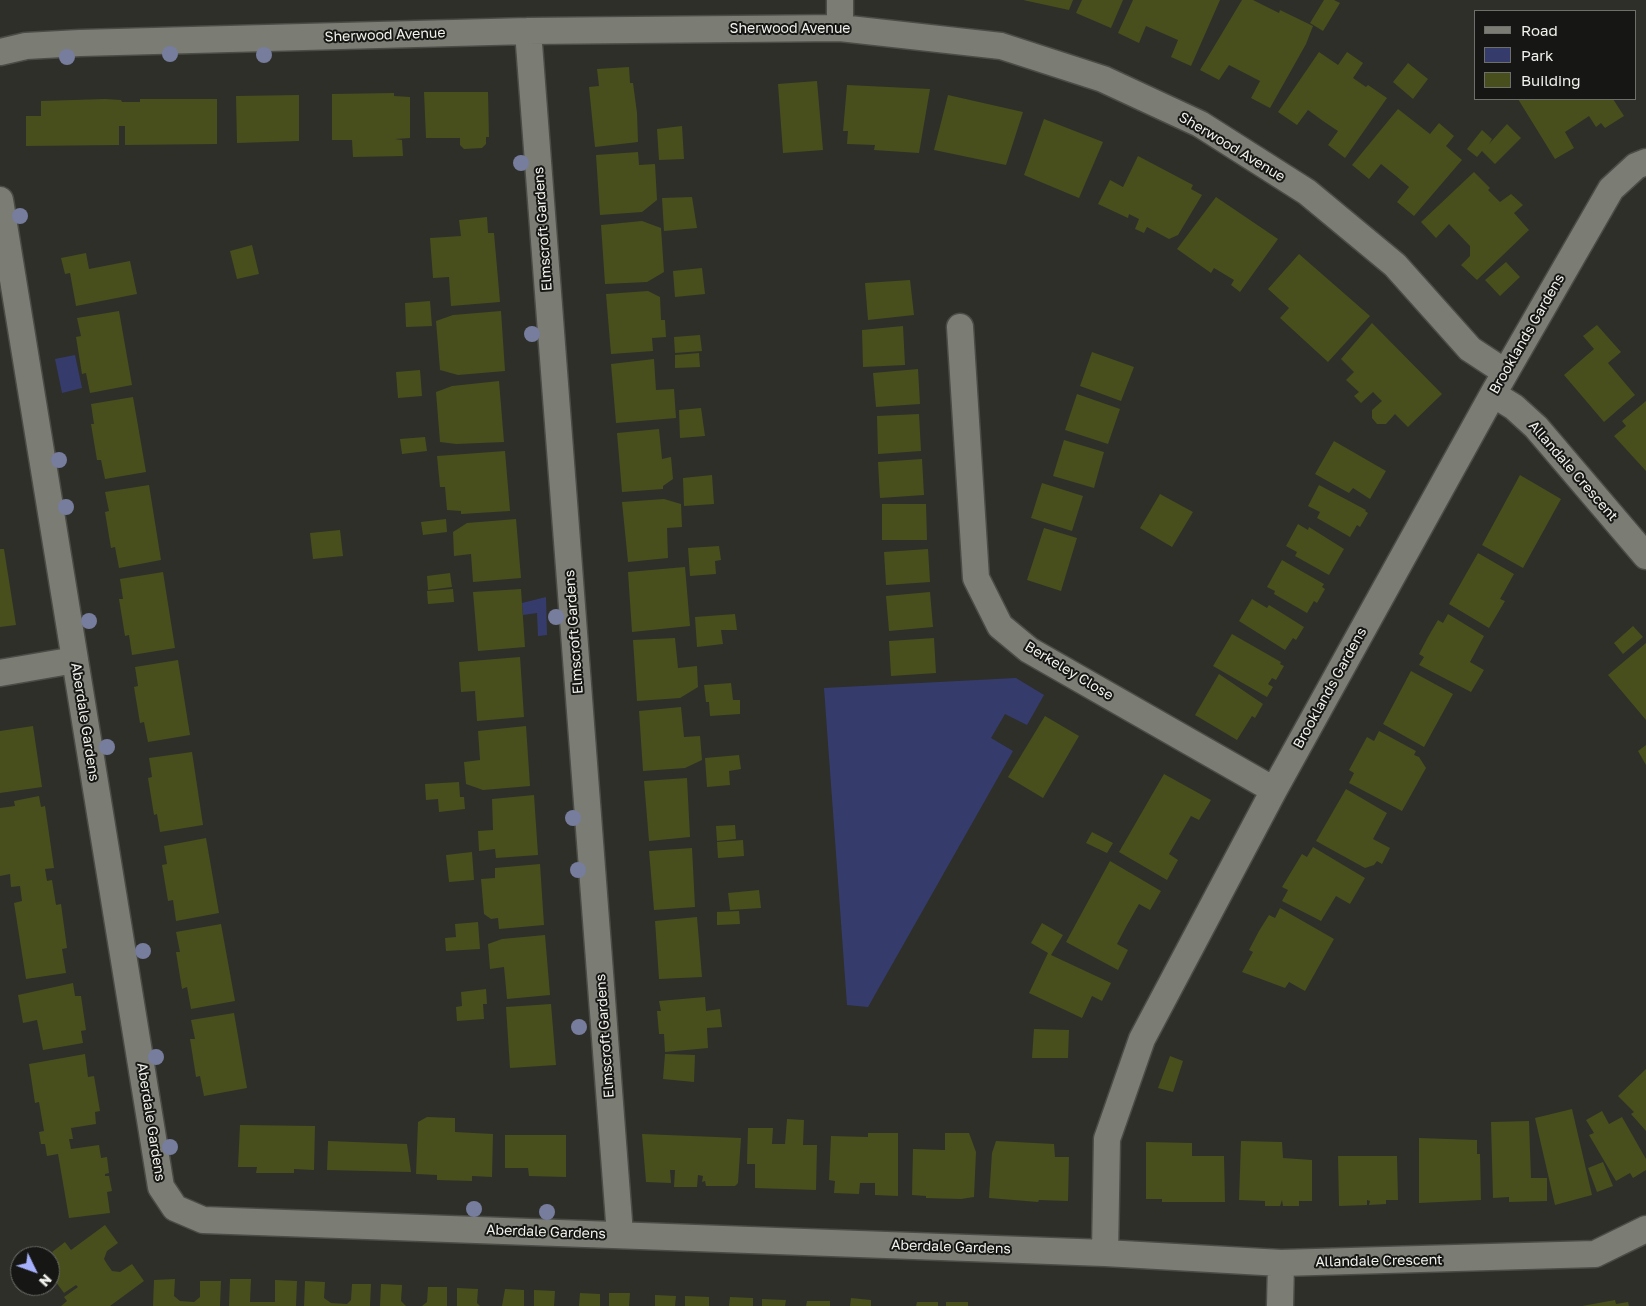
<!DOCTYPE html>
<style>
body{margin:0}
#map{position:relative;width:1646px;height:1306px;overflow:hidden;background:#2e2f29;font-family:"Golos Text",sans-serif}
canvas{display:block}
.legend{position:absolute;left:1474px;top:10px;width:162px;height:90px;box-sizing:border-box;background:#161714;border:1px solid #6e6f6b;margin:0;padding:6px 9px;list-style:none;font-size:15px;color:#f1f2ed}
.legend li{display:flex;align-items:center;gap:10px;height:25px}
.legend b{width:25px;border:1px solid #6e6f6b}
.north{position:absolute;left:10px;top:1246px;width:50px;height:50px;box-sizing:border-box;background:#161714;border:1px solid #6e6f6b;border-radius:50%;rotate:132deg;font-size:14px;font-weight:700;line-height:20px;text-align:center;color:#f1f2ed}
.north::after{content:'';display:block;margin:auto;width:18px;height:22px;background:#a5b1fc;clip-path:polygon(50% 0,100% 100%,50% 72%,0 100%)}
</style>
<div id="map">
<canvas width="1646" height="1306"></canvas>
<ul class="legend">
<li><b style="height:6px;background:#7b7d75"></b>Road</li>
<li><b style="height:14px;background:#353c6c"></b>Park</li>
<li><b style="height:14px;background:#484f1d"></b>Building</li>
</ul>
<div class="north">N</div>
</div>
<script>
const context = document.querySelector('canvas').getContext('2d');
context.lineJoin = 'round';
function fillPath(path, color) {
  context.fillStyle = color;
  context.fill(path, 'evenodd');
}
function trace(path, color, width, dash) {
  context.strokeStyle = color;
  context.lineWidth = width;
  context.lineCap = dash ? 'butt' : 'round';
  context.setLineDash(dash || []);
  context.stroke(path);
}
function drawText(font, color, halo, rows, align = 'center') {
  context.font = font + ' "Golos Text",sans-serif';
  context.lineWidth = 4;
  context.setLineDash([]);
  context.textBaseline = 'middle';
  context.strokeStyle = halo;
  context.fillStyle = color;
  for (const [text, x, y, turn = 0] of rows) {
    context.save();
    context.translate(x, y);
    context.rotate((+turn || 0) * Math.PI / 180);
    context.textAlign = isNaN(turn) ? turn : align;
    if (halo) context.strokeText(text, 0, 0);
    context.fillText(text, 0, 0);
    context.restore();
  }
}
fillPath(new Path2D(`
 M75 355 82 388 62 393 55 359Z
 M546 597 547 635 538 636 537 613 523 615 522 603Z
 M1016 678 1044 695 1027 725 1005 714 991 738 1013 751 868 1007 847 1005 824 688Z`), '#353c6c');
fillPath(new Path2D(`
 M1023 0H1073L1069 10Z
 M1082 0H1123L1111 28 1076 13Z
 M1133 0H1220L1191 66 1171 57 1178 40 1146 26 1139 43 1118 33Z
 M1242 0H1253L1279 13 1280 10 1313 26 1306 44 1270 108 1251 98 1260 81 1229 65 1219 80 1200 70Z
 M1324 0H1334L1340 3 1323 31 1310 23Z
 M1319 52 1338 65 1347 52 1363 63 1353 78 1366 87 1368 85 1387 98 1345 158 1328 145 1338 131 1323 121 1308 110 1297 125 1278 112Z
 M1408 63 1428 79 1413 99 1393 82Z
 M629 67 630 83H633L637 113 638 142 595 147 589 87 599 86 597 69Z
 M817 81 823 150 783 153 778 84Z
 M847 85 930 89 919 153 874 150 875 145 847 144 848 131H843Z
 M424 92H488L489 137H486V144L482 148 464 149 460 145V138H426Z
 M394 93V96L410 97V138L395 139 402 140 403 156 353 157 352 140H332V94Z
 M299 95V141L237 143 236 96Z
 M948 95 1023 112 1006 165 934 150Z
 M105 99 121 100 122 102H140V99H217V144L125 145V126H119V145L26 146V116H41V101Z
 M1518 99H1613L1624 116 1605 128 1601 123 1596 127 1589 116 1565 132 1574 148 1555 159Z
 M1398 109 1430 134 1439 123 1454 136 1446 146 1462 160 1414 216 1397 202 1409 187 1396 176 1381 164 1369 179 1352 165Z
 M1044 119 1103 142 1079 198 1024 175Z
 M1507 124 1521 138 1495 164 1482 151 1477 157 1467 149 1482 130 1492 139 1489 144Z
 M682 126 684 159 659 160 657 129Z
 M638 152 639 165 655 164 657 200 642 212 600 215 596 155Z
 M1138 156 1193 185 1191 189 1202 195 1178 235 1169 239 1147 227 1144 233 1135 229 1139 219 1129 214 1128 218 1098 204 1110 180 1123 187Z
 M1474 172 1490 188 1488 190 1500 202 1511 194 1523 205 1514 213 1529 230 1477 280 1461 265 1470 256V246L1449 224 1436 238 1421 222Z
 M692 197 697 228 664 231 662 198Z
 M1216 197 1278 239 1240 292 1231 285 1234 280 1214 268 1211 273 1177 249Z
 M487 217 488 233H494L500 302 451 306 449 277 433 278 430 238 461 236 459 220Z
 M642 221 661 228 664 272 647 282 605 284 601 225Z
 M252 245 259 274 237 279 230 251Z
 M86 253 89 269 130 261 137 294 76 306 70 273 65 274 61 258Z
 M1299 254 1370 316 1328 362 1280 318 1289 308 1268 289Z
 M1506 262 1520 277 1500 296 1485 280Z
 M702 268 705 294 675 297 673 271Z
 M910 280 914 315 868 320 865 283Z
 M648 291 660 297 661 320H665L666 337 652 338 653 351 611 354 606 294Z
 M430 301 432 326 406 327 405 303Z
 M119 311 132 385 90 393 86 373 82 374 76 337 81 336 77 318Z
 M501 311 505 371 458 375 440 370 436 321 453 315Z
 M1372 323 1442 394 1408 427 1395 414 1386 424H1377L1372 418V410L1382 401 1373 392 1361 403 1354 396 1359 392 1346 380 1354 372 1341 359Z
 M1597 325 1621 352 1608 363 1635 395 1604 422 1564 375 1594 349 1583 336Z
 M903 326 905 365 863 367 862 330Z
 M700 335 702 351 675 353 674 337Z
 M1092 352 1134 367 1121 401 1080 386Z
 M699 353 700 367 675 368V355Z
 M654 359 656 390 674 389 676 418 616 423 611 364Z
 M918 369 920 404 876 407 873 373Z
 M420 370 422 396 398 398 396 372Z
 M499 381 504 442 456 444 440 442 436 392 452 386Z
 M1077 394 1120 409 1108 444 1065 430Z
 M133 397 146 472 105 479 101 460H97L91 424H94L91 404Z
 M1646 401V471L1614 436 1626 426 1622 421Z
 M701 408 705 436 680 438 679 410Z
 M919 414 921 451 878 454 877 416Z
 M659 429 662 459 671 457 673 479 663 486V489L622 492 617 433Z
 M425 437 427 451 402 454 400 439Z
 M1064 440 1104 452 1094 488 1053 476Z
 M1334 441 1386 471 1370 499 1353 488 1349 493 1315 474Z
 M505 451 510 511 461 514V511L447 510 445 487H440L437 456Z
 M922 459 924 495 880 498 878 462Z
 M712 475 714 504 684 506 683 478Z
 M1520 475 1561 499 1523 568 1482 545Z
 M1042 483 1083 496 1072 531 1031 518Z
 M149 485 161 560 119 568 115 547 111 548 105 512 109 511 105 492Z
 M1319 485 1366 510 1365 511 1368 513 1360 527 1357 525 1350 537 1317 518 1320 512 1308 506Z
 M1160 494 1193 512 1172 547 1140 528Z
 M664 499 681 504 682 527 667 528 668 558 628 562 622 502Z
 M882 504H926L927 540H882Z
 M446 519 447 532 423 535 421 522Z
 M516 519 521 578 473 582 471 554 454 556 453 532 467 523Z
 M1298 524 1308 530 1309 527 1344 549 1329 575 1295 556 1297 552 1286 546Z
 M1044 528 1077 538 1061 591 1027 580Z
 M340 530 343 556 313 559 310 533Z
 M719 546 721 560 715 561 716 574 690 576 688 548Z
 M0 549H4L16 625 0 627Z
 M928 549 930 582 886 585 884 552Z
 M1478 553 1514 574 1500 599 1505 601 1489 628 1449 604Z
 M1282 560 1324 584 1322 587 1325 589 1317 603 1314 601 1307 613 1274 594 1275 591 1267 587Z
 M685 567 690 626 632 632 628 572Z
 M163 572 175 648 132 655 129 635 125 636 119 599H123L120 579Z
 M450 573 452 587 428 590 427 576Z
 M453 589 454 602 428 604 427 591Z
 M521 589 525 647 478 651 473 592Z
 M930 592 933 627 889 631 886 596Z
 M1252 599 1267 608 1269 605 1304 627 1296 640 1293 638 1285 650 1239 621Z
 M735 614 737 630H721L723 644 697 647 695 617Z
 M1448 614 1484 636 1470 662 1484 670 1471 692 1419 665 1424 657 1419 654 1428 637 1438 620 1443 623Z
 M1633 626 1643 637 1623 654 1614 643Z
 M1232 634 1281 662 1280 664 1284 666 1276 680 1272 678 1268 684 1273 687 1267 697 1213 666Z
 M675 638 678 668 697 666 698 687 680 698 637 701 633 640Z
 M934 638 936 673 891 676 889 641Z
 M1646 643V720L1608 675Z
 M520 657 524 717 477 721 475 691 461 692 459 662Z
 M178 660 190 735 148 742 144 722 140 723 134 687 138 686 135 667Z
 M1411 671 1453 694 1424 747 1383 724Z
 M1219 674 1263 704 1255 718 1252 716 1237 740 1195 715Z
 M731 683 733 700H740V714L710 716 709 702H706L704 685Z
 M681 707 684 737 700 736 702 760 685 768 643 771 639 711Z
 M1045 716 1079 736 1043 798 1008 777Z
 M33 726 42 787 0 793V731Z
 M526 726 530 786 483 790 466 784 464 762 480 760 478 731Z
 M1379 731 1416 751 1414 755 1419 757 1426 768 1402 811 1349 783 1354 773 1349 770 1367 737 1374 741Z
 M1646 745V765L1638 751Z
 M192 752 203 825 160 832 157 814 154 815 148 778 152 777 149 758Z
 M739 755 741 769 729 771 730 785 707 787 705 758Z
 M1164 774 1211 800 1199 820 1191 816 1169 854 1178 860 1167 880 1119 852Z
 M687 778 690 837 649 841 644 781Z
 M459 782 460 797H464L465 809 439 812 438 799 426 800 425 784Z
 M1346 789 1387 813 1373 839 1390 848 1382 864 1377 861 1374 865 1365 868 1316 841Z
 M534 795 538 855 496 858 495 849 479 851 478 831 493 830 492 799Z
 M39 796 41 807 45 806 54 868 45 869 47 881 52 880 56 905 61 904 67 948 62 949 66 973 26 979 14 903 22 901 20 886 11 887 10 874 0 876V808L15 806 14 801Z
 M735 825 736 839 717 841 716 826Z
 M1092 832 1113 843 1107 853 1086 843Z
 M206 838 219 913 176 921 173 900 168 901 162 865 167 864 164 846Z
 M743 840 744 856 718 858 717 842Z
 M1313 847 1365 878 1350 904 1336 896 1321 921 1282 901 1288 890 1282 887 1302 854 1307 857Z
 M692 848 695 907 654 910 649 851Z
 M472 852 474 880 449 882 446 855Z
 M1110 861 1161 891 1150 910 1139 904 1127 925 1117 944 1128 950 1118 970 1066 942Z
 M540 864 544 925 499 929 498 918 491 919 484 914 481 879 495 878V868Z
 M759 890 761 908 730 910 728 893Z
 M1280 908 1334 939 1305 991 1289 982 1285 988 1242 972 1253 952 1249 950 1259 931 1269 915 1275 918Z
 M739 911 740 924 717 925V912Z
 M697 917 702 977 659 979 655 921Z
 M478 922 480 949 446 951 445 938 456 937 455 924Z
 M1042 923 1063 935 1051 955 1111 983 1102 1001 1092 996 1082 1018 1029 993 1048 953 1031 943Z
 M221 924 235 1001 191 1009 187 987 182 989 176 952H180L176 932Z
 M545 935 550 995 507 999 504 967 490 969 488 944 502 939Z
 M73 983 75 996H81L86 1030 81 1031 83 1043 43 1050 37 1020 23 1023 18 995Z
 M486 989 487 1004H483L484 1019 457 1021 456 1007 462 1006 461 992Z
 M705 997 706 1011 720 1009 722 1027 707 1028 708 1048 665 1052 664 1034H659L657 1011H661L659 1001Z
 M551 1004 556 1065 510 1068 506 1007Z
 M234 1013 247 1088 204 1096 200 1076 196 1077 190 1039H195L191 1020Z
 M1034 1029 1069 1030 1068 1058H1032Z
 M85 1054 88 1077 94 1076 100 1111 95 1112 96 1124 71 1128 73 1139H69L71 1149 99 1145 101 1158 107 1157 109 1173 105 1174V1176H109L112 1191 107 1192 110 1213 69 1218 58 1154 47 1156 45 1144H41L39 1132 44 1131 39 1102 35 1103 29 1064Z
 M665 1054 695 1055 694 1082 663 1079Z
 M1170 1056 1183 1061 1173 1092 1158 1088Z
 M1646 1069V1131L1631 1114 1634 1112 1618 1096Z
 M1572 1109 1592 1195 1555 1205 1535 1118Z
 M1602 1111 1609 1124 1622 1117 1646 1159V1170L1633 1178 1630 1173 1616 1181 1589 1135 1594 1133 1586 1120Z
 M427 1117 455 1118V1132L493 1134 492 1177 472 1176V1181L437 1180V1175L416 1174 418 1122Z
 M787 1119 804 1120 803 1145H817L816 1190 755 1188V1164H747L748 1128H773L772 1144H785Z
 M1529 1121 1531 1178H1547V1201L1509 1202V1197L1493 1198 1491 1122Z
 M240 1125 315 1126 314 1170 294 1169V1173H256L257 1167H238Z
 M868 1133H898V1196L875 1195V1183H860L859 1194 834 1193 835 1181 829 1180 831 1136 868 1137Z
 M945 1133H969L976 1152 974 1197 961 1199 926 1198V1196L912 1195 913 1149 945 1150Z
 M642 1134 741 1138 738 1183 735 1186H706L705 1181 702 1182 703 1176 698 1175 697 1187H674L675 1170H670L671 1183 646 1182Z
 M505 1135H566V1177L529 1176 528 1168H505Z
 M1419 1138 1477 1140V1154H1480L1481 1200 1419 1203Z
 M328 1141 407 1144 411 1172 327 1170Z
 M996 1141 1054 1144 1055 1157H1069L1068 1201 1039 1200 1038 1202 989 1198 992 1153Z
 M1241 1141 1282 1142 1283 1158 1312 1160V1201H1299V1206H1283L1282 1200 1280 1206H1265V1201L1239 1200Z
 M1146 1142 1192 1143V1156H1224L1225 1202H1162V1199H1146Z
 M1338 1156H1397L1398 1200H1386V1204L1369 1205 1370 1201 1367 1200V1205L1339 1206Z
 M1603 1162 1613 1186 1597 1192 1588 1168Z
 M105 1225 118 1243 107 1251 104 1259 107 1264 112 1271 120 1272 132 1264 144 1281 110 1306H61L67 1301 64 1297 78 1287 76 1285 64 1293 50 1274V1266L58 1261 52 1252 65 1242 71 1250Z
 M175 1279 174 1296 180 1301 194 1302 200 1297V1281H221L220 1306H153L154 1280Z
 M230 1279H251L250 1302H275V1280L297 1281 296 1306H229Z
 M305 1281 325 1282 324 1298 331 1303 347 1304 351 1300 352 1284H371L370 1306H304Z
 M381 1284 402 1285 401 1301 406 1306H380Z
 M428 1287H447V1306H422L427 1302Z
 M457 1288 478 1289 477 1303 480 1306H457Z
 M505 1289 524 1290V1306H502Z
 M534 1290 555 1291 554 1306H534Z
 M580 1293 600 1294V1306H579Z
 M609 1293H630L629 1306H609Z
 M655 1295 676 1296 675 1306H655Z
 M685 1296 709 1297V1306H685Z
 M730 1297 753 1298V1306H729Z
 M851 1298 871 1300V1306H850Z
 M762 1299 786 1300 785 1306H762Z
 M1615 1300 1616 1304 1628 1302 1629 1306H1582Z
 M807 1301H830V1306H806Z
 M917 1302H938V1306H916Z
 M946 1302H968V1306H946Z`), '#484f1d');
const street = new Path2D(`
 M840 0V28
 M528 31 620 1234
 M0 52 26 46 80 43 528 31 840 28 1001 46 1103 79 1200 124 1307 192 1395 265 1470 349 1505 372
 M0 200 161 1187 175 1208 203 1220 1105 1253 1281 1263 1595 1254 1646 1229
 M960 327 976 578 1000 626 1029 650 1274 790
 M1493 394 1514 407 1536 427 1646 556
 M0 673 75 660
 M1105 1253 1107 1139 1142 1039 1274 790 1493 394 1611 189 1636 166 1646 162
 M1280 1306 1281 1263`);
trace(street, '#4b4c46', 29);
trace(street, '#7b7d75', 26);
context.fillStyle = '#767d9d';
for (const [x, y] of [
 [170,54],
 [264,55],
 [67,57],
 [521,163],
 [20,216],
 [532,334],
 [59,460],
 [66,507],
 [556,617],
 [89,621],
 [107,747],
 [573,818],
 [578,870],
 [143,951],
 [579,1027],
 [156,1057],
 [170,1147],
 [474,1209],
 [547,1212]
]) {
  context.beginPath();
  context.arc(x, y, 8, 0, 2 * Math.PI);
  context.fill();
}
drawText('14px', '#f1f2ed', '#161714', [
 ["Sherwood Avenue",790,29],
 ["Sherwood Avenue",385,35,-2],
 ["Sherwood Avenue",1232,147,31],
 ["Elmscroft Gardens",543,229,-94],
 ["Brooklands Gardens",1527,334,-60],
 ["Allandale Crescent",1573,471,49],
 ["Elmscroft Gardens",574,632,-94],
 ["Berkeley Close",1069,671,31],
 ["Brooklands Gardens",1330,688,-61],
 ["Aberdale Gardens",85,722,81],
 ["Elmscroft Gardens",605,1036,-94],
 ["Aberdale Gardens",151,1122,81],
 ["Aberdale Gardens",546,1232,2],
 ["Aberdale Gardens",951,1247,2],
 ["Allandale Crescent",1379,1261,-1]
]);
</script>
